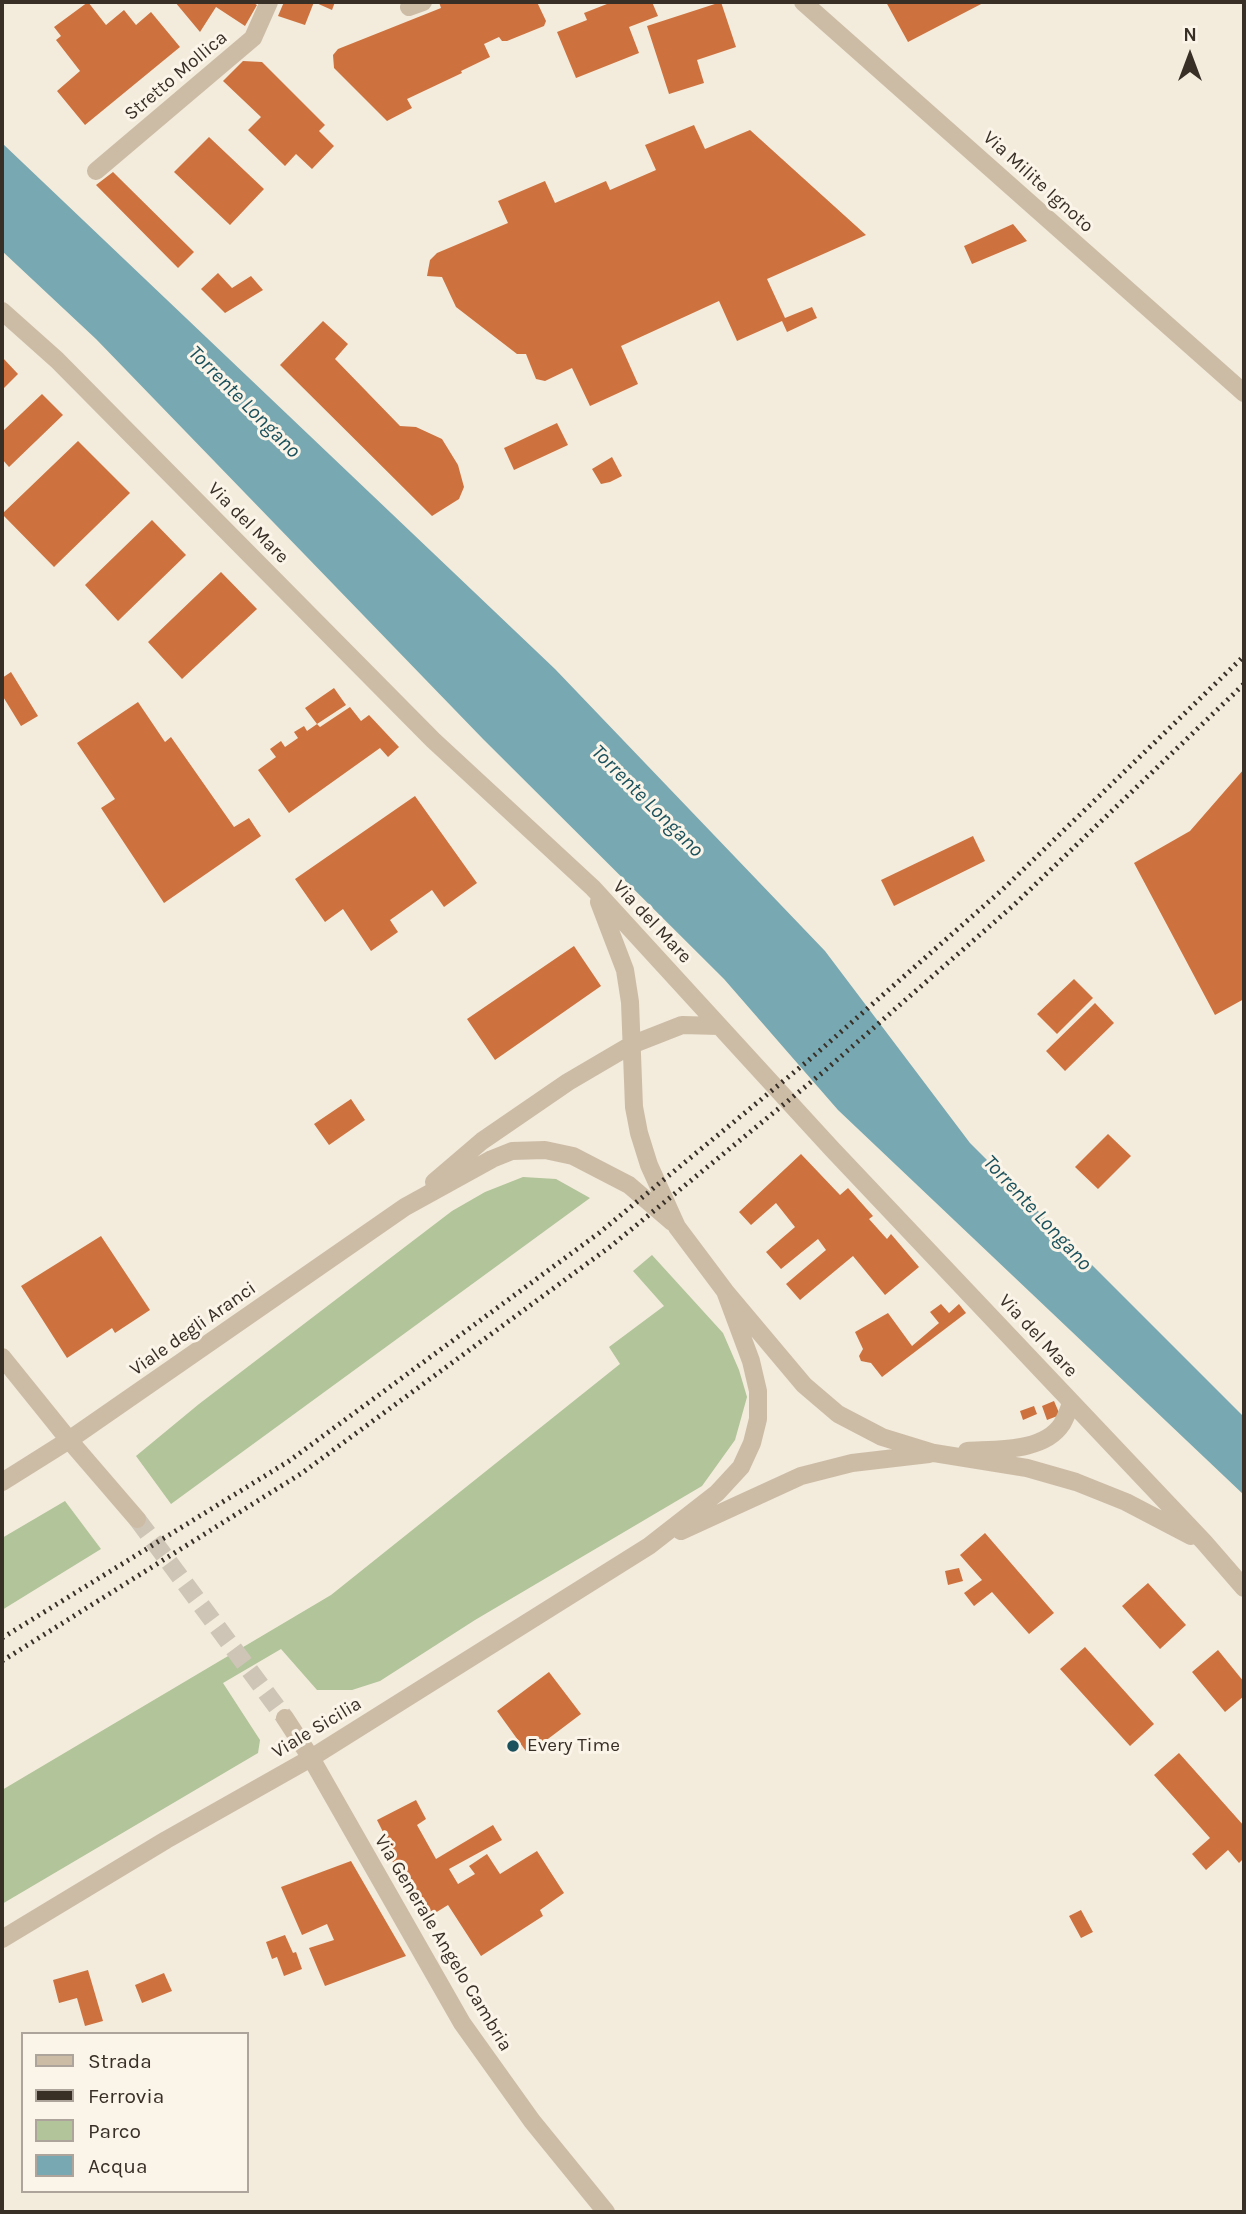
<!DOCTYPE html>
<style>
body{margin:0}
#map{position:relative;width:1246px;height:2214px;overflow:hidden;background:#f3ebdb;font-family:Karla,sans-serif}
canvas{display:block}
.frame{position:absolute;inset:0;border:4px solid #382f27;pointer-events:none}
.legend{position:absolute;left:21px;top:2032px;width:228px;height:161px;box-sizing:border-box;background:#fbf4e8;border:2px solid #ada59b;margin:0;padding:9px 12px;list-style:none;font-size:21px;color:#382f27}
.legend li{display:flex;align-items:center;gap:14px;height:35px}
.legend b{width:35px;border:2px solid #ada59b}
.north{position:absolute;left:1155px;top:21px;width:70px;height:70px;-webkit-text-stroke:5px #fbf4e8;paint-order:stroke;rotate:0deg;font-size:19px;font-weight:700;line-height:28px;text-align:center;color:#382f27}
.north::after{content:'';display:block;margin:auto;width:24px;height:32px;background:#382f27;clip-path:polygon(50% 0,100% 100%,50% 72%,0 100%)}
</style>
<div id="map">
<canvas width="1246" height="2214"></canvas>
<div class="frame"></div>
<ul class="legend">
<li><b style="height:9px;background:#ccbca6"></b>Strada</li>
<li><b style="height:9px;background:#382f27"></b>Ferrovia</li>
<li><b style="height:19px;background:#b1c49a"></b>Parco</li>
<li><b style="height:19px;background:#78a9b2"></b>Acqua</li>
</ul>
<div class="north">N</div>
</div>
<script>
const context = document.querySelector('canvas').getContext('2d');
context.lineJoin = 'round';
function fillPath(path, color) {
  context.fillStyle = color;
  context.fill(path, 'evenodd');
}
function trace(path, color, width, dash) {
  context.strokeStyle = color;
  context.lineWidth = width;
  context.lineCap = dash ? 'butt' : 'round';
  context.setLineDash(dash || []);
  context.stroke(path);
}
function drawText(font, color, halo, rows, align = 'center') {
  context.font = font + ' Karla,sans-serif';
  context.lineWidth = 6;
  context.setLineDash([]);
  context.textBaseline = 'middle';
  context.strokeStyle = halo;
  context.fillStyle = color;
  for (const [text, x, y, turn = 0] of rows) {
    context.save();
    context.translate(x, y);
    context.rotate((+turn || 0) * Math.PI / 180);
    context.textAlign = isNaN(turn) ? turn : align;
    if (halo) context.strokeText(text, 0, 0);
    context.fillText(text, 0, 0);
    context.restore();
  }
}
fillPath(new Path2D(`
 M523 1177 556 1179 590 1198 171 1504 136 1456 199 1404 452 1211 485 1192Z
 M652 1255 723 1333 739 1370 747 1397 735 1440 702 1486 475 1620 380 1681 352 1690H317L281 1649 223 1683 260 1740 258 1753 2 1904V1790L331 1595 620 1364 609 1347 664 1306 633 1271Z
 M65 1501 101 1549 2 1610V1538Z`), '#b1c49a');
fillPath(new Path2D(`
 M2 143 555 669 825 951 970 1143 1244 1417V1495L838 1110 724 979 483 739 96 339 2 251Z`), '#78a9b2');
fillPath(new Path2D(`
 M88 2 106 25 124 10 136 25 151 12 180 47 85 125 57 91 80 71 56 40 61 36 54 27Z
 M175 2H252L257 5 245 26 216 7 200 32Z
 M284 2H335L332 10 314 2 305 25 278 16Z
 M439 2H537L546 21 544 26 507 41H502L499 37 484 44 490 57 461 71 462 73 407 99 412 108 387 121 334 68 333 55 338 49 441 8Z
 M612 2H652L658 16 629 27 639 53 576 78 557 32 587 20 584 13Z
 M721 2 736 47 697 60 704 83 669 94 647 26Z
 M886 2H985L908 42Z
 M243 61 262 62 325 125 319 131 334 146 312 169 296 154 285 166 248 130 261 117 223 81Z
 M694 125 705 149 750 130 866 235 767 279 785 318 812 307 817 318 787 332 782 321 737 341 719 301 621 346 638 384 590 406 572 368 545 381 536 379 526 354H517L456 307 442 277 427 276 430 260 437 253 508 223 498 201 545 181 555 203 606 181 610 190 656 170 645 145Z
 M209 137 264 189 230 225 174 172Z
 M113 172 194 252 178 268 96 185Z
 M1013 224 1027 241 972 264 964 246Z
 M218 273 232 288 251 276 263 290 225 313 201 289Z
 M323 321 348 344 335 359 400 426 416 427 442 439 458 465 464 487 459 499 432 516 280 365Z
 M2 357 18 374 2 390Z
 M42 394 63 415 9 467 2 459V432Z
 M557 423 568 445 514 470 504 448Z
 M78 441 130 493 54 567 2 514Z
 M612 457 622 476 610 482 601 484 592 469Z
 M152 520 186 555 118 621 85 585Z
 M221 572 257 609 182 679 148 642Z
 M11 672 38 716 21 726 2 695V678Z
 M334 688 346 705 317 724 320 727 350 707 361 721 369 715 399 747 388 757 380 748 289 813 258 770 276 757 270 749 281 741 285 747 298 738 294 732 304 726 307 731 317 724 305 708Z
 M138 702 165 742 171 737 234 827 249 818 261 836 164 903 101 808 115 799 77 743Z
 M1244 769V999L1215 1015 1134 863 1190 831Z
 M415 796 477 883 444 907 432 890 390 920 398 932 371 951 343 909 325 922 295 879Z
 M973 836 985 861 894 906 881 880Z
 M574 946 601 986 495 1060 467 1019Z
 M1074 979 1093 998 1057 1034 1037 1014Z
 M1095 1003 1114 1023 1065 1071 1046 1051Z
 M351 1099 365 1120 329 1145 314 1124Z
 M1108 1134 1131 1156 1098 1189 1075 1167Z
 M801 1154 840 1195 848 1188 873 1216 869 1219 887 1239 891 1234 919 1267 885 1295 853 1256 800 1300 786 1284 826 1250 818 1239 781 1269 766 1252 795 1227 776 1203 751 1225 739 1212Z
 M101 1236 150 1310 115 1333 112 1328 67 1358 21 1286Z
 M941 1304 949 1313 959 1304 966 1313 882 1377 871 1363 861 1361 859 1356 863 1349 855 1332 888 1313 912 1346 939 1323 930 1312Z
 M1054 1401 1060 1415 1047 1420 1042 1406Z
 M1034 1406 1037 1414 1023 1420 1020 1411Z
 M985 1533 1054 1613 1029 1634 992 1592 974 1606 964 1593 982 1580 960 1555Z
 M959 1568 963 1581 948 1585 945 1571Z
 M1148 1583 1186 1625 1160 1649 1122 1606Z
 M1085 1647 1154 1724 1130 1746 1060 1669Z
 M1218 1650 1244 1682V1696L1225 1712 1192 1672Z
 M549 1672 581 1714 528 1754 497 1711Z
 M1179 1753 1244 1826V1858L1239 1863 1228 1850 1206 1870 1192 1854 1210 1838 1154 1775Z
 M416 1800 426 1819 417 1825 436 1859 493 1825 502 1840 449 1869 458 1884 475 1874 469 1866 487 1854 500 1874 537 1851 564 1893 540 1910 543 1916 481 1956 448 1905 427 1918 399 1875 386 1848 390 1846 377 1820Z
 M351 1861 406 1956 325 1986 309 1948 334 1940 327 1924 302 1935 281 1887Z
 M1081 1910 1093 1932 1081 1938 1069 1916Z
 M285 1935 293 1953 296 1952 302 1969 284 1976 277 1957 272 1959 266 1942Z
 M88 1970 103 2021 85 2026 77 1998 59 2003 53 1980Z
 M164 1973 172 1991 142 2003 135 1985Z`), '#cd723f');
trace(new Path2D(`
 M137 1519 285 1718`), '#cec5b7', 18, [18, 9]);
trace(new Path2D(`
 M803 2 1244 393
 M409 7 423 2
 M96 171 253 38 269 2
 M2 311 57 360 433 740 593 888 832 1149 1204 1542 1244 1588
 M599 902 625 970 630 1002 634 1107 639 1133 649 1165 677 1227 725 1291 804 1385 838 1414 882 1437 934 1453 1027 1468 1076 1482 1126 1502 1191 1536
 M434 1182 482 1141 568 1082 631 1045 682 1025 719 1026
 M2 1357 69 1440 137 1519
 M967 1451C997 1449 1044 1452 1062 1424 1066 1417 1069 1409 1071 1403
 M2 1482 69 1440 405 1207 492 1159 512 1151 545 1150 573 1156 629 1185 672 1222
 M681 1531 801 1476 852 1463 929 1454
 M285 1718 311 1758 462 2023 532 2121 606 2212
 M2 1939 166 1840 311 1758 649 1546 717 1493 741 1467 752 1443 758 1419V1391L751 1361 725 1291`), '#ccbca6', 18);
trace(new Path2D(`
 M2 1638 289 1461 599 1233 809 1060 1002 890 1244 656
 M2 1661 302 1473 611 1246 822 1073 1015 904 1244 684`), '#382f27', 5, [2, 5]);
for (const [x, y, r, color] of [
 [513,1746,7,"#1a515c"]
]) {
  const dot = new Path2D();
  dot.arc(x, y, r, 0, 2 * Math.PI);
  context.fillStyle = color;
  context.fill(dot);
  trace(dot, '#fbf4e8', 2.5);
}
drawText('19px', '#382f27', '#fbf4e8', [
 ["Stretto Mollica",176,76,-40],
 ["Via Milite Ignoto",1038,182,42],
 ["Via del Mare",248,523,45],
 ["Via del Mare",652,922,47],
 ["Viale degli Aranci",193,1329,-35],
 ["Via del Mare",1038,1336,47],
 ["Viale Sicilia",317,1728,-31],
 ["Via Generale Angelo Cambria",443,1943,59]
]);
drawText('19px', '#382f27', '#fbf4e8', [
 ["Every Time",527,1746]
], 'left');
drawText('italic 21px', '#1a515c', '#fbf4e8', [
 ["Torrente Longano",244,402,45],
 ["Torrente Longano",647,801,45],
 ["Torrente Longano",1037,1213,47]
]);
</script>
